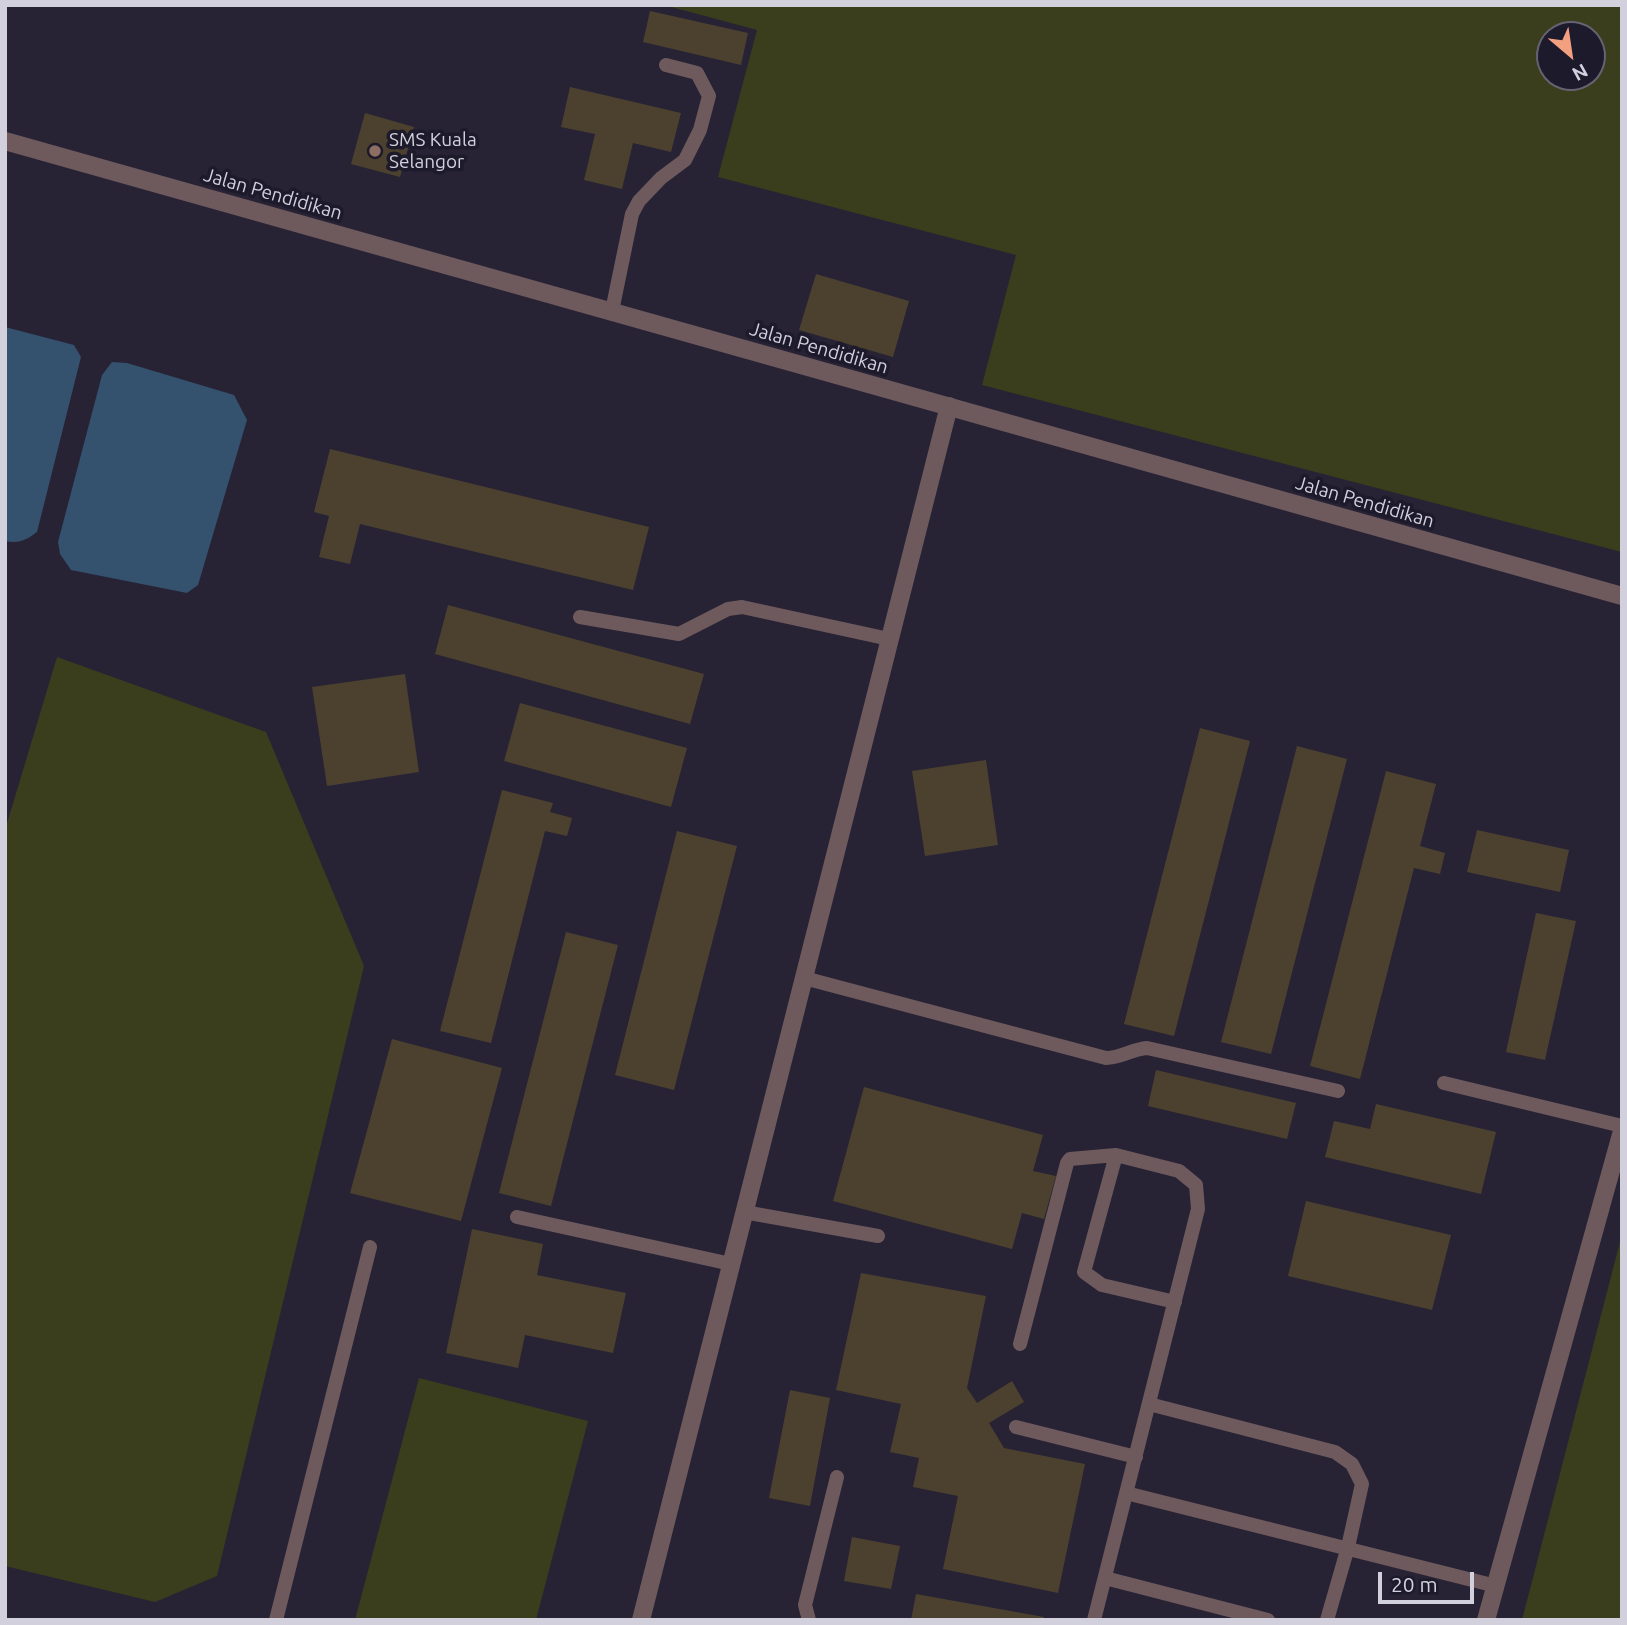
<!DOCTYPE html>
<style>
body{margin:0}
#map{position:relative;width:1627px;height:1625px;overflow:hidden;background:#272335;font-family:Ubuntu,sans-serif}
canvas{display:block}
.frame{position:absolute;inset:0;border:7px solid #d2d0dc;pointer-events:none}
.north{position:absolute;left:1536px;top:21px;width:70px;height:70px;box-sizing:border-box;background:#1d1a2b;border:2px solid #656372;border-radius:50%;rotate:151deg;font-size:19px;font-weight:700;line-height:28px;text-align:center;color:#d2d0dc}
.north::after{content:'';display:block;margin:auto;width:24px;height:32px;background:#f2a080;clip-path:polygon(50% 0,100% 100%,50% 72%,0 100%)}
.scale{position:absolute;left:1378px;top:1572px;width:96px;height:32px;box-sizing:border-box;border:4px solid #d2d0dc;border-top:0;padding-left:9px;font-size:21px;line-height:24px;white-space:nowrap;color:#d2d0dc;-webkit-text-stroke:5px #1d1a2b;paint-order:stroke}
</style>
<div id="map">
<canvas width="1627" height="1625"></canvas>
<div class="frame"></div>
<div class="north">N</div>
<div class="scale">20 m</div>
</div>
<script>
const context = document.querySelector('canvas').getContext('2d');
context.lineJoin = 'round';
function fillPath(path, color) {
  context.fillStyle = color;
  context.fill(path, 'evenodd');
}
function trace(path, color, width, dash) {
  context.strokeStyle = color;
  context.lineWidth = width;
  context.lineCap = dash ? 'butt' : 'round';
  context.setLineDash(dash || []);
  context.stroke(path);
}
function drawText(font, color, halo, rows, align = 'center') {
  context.font = font + ' Ubuntu,sans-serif';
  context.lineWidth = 7;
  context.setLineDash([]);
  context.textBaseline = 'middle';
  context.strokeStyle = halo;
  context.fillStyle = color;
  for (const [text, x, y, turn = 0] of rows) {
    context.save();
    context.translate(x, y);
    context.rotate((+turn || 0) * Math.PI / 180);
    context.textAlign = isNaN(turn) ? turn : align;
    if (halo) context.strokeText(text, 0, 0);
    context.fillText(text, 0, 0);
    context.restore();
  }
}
fillPath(new Path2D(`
 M664 5H1622V552L982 385 1016 255 718 177 757 30ZM1550 35H1592V77H1550Z
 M57 657 266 732 364 966 217 1576 155 1602 5 1566V830Z
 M1622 1234V1620H1522Z
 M419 1378 588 1421 536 1620H355Z`), '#3a3e1c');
fillPath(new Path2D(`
 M5 327 74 345 81 357 37 532C26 540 19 544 5 541Z
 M112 362 127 363 234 395 247 420 198 585 187 593 71 570 60 554 58 542 102 375Z`), '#34516d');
fillPath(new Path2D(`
 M650 11 748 33 741 65 643 42Z
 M570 87 681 113 671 152 633 143 622 189 584 180 595 134 561 127Z
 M365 113 414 127 400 177 351 164Z
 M816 274 909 301 893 357 799 330Z
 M330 449 649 527 633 590 360 524 350 564 319 557 329 516 314 512Z
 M448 605 704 674 690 724 435 654Z
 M405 674 419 772 327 786 312 687Z
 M520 703 687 748 671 807 504 761Z
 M1200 728 1250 741 1174 1036 1124 1024Z
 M1297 746 1347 759 1271 1054 1221 1042Z
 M986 760 998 845 925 856 912 771Z
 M1386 771 1436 784 1420 846 1445 853 1440 874 1414 868 1360 1079 1310 1066Z
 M502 790 553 803 550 812 572 818 567 836 545 831 491 1043 440 1031Z
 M1477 830 1569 850 1560 892 1467 872Z
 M677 831 737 846 674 1090 615 1075Z
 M1536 913 1576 921 1545 1060 1506 1052Z
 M566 932 618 945 551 1206 499 1193Z
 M392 1039 502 1068 461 1221 350 1193Z
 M1156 1070 1296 1103 1287 1139 1148 1106Z
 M864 1087 1043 1135 1033 1171 1056 1176 1044 1219 1022 1213 1012 1249 833 1201Z
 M1376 1104 1496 1132 1481 1194 1325 1157 1334 1121 1370 1129Z
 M1306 1201 1451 1235 1432 1310 1288 1276Z
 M472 1229 543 1244 537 1275 626 1293 613 1353 525 1335 518 1368 446 1353Z
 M861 1273 986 1296 967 1388 977 1403 1012 1381 1024 1402 989 1423 1004 1448 1085 1464 1058 1593 943 1569 958 1496 913 1487 919 1458 890 1452 901 1404 836 1390Z
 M790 1390 830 1398 810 1506 769 1498Z
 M852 1537 900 1546 891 1589 844 1581Z
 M916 1594 1044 1617V1620H911Z`), '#4c412e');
trace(new Path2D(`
 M612 311 632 214 639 201 661 178 685 160 700 130 709 96 697 73 666 65
 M580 617 679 634 728 609 742 607 889 639
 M804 978 1106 1058C1121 1058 1132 1049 1147 1048L1338 1091
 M1444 1083 1622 1126
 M1116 1155 1084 1272 1102 1285 1175 1302
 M744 1212 878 1236
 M517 1217 731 1264
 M1020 1344 1067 1163 1070 1159 1116 1155 1179 1171 1196 1185 1198 1209 1094 1620
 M1149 1404 1335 1452 1352 1464 1362 1484 1348 1547 1327 1620
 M1016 1427 1136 1457
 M1126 1493 1496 1586
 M1105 1578 1268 1620
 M276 1620 370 1247
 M809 1620 805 1605 837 1477`), '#6e5a5d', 14);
trace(new Path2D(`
 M641 1620 949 406
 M1486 1620 1622 1131`), '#6e5a5d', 18);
trace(new Path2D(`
 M5 141 1622 596`), '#6e5a5d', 18);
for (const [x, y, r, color] of [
 [375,151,7,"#8d6e63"]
]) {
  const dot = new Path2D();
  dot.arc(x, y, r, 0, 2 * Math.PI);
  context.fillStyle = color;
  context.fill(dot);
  trace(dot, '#1d1a2b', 2.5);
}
drawText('19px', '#d2d0dc', '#1d1a2b', [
 ["SMS Kuala",389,140],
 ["Selangor",389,162]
], 'left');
drawText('19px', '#d2d0dc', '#1d1a2b', [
 ["Jalan Pendidikan",273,194,16],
 ["Jalan Pendidikan",819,348,16],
 ["Jalan Pendidikan",1365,502,16]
]);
</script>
